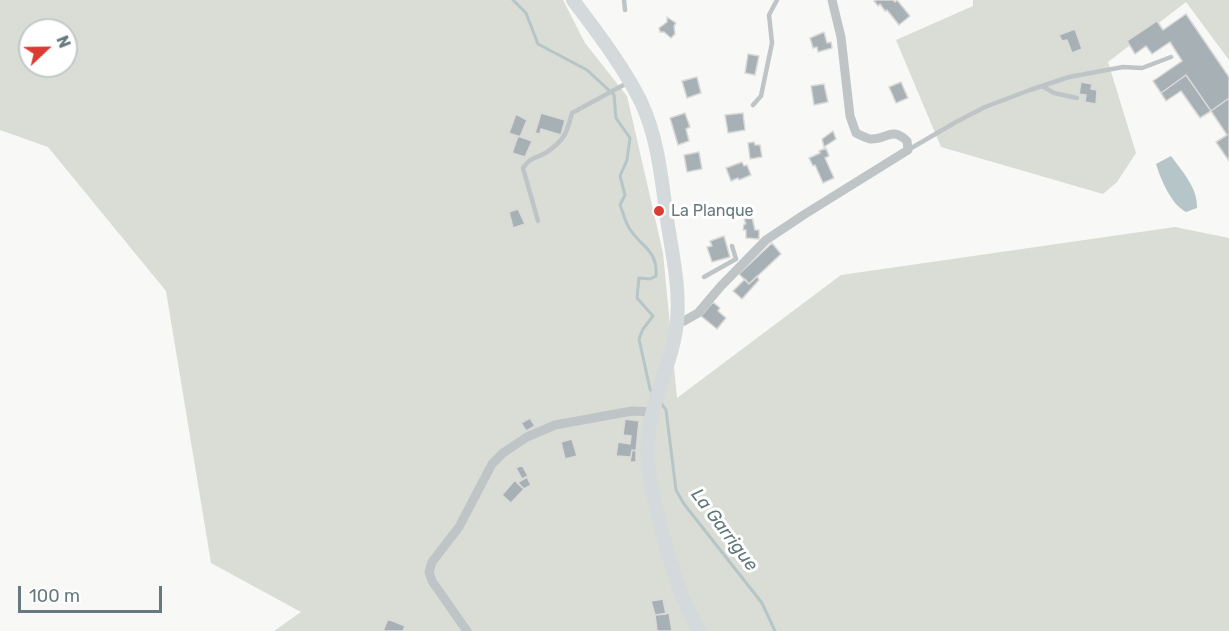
<!DOCTYPE html>
<style>
body{margin:0}
#map{position:relative;width:1229px;height:631px;overflow:hidden;background:#f8f8f6;font-family:Rubik,sans-serif}
canvas{display:block}
.north{position:absolute;left:18px;top:18px;width:60px;height:60px;box-sizing:border-box;background:#fff;border:2px solid #c1c9cc;border-radius:50%;rotate:68deg;font-size:16px;font-weight:700;line-height:24px;text-align:center;color:#65797f}
.north::after{content:'';display:block;margin:auto;width:21px;height:27px;background:#db3b33;clip-path:polygon(50% 0,100% 100%,50% 72%,0 100%)}
.scale{position:absolute;left:18px;top:586px;width:144px;height:27px;box-sizing:border-box;border:3px solid #65797f;border-top:0;padding-left:8px;font-size:18px;line-height:21px;white-space:nowrap;color:#65797f;-webkit-text-stroke:4px #fff;paint-order:stroke}
</style>
<div id="map">
<canvas width="1229" height="631"></canvas>
<div class="north">N</div>
<div class="scale">100 m</div>
</div>
<script>
const context = document.querySelector('canvas').getContext('2d');
context.lineJoin = 'round';
function fillPath(path, color) {
  context.fillStyle = color;
  context.fill(path, 'evenodd');
}
function trace(path, color, width, dash) {
  context.strokeStyle = color;
  context.lineWidth = width;
  context.lineCap = dash ? 'butt' : 'round';
  context.setLineDash(dash || []);
  context.stroke(path);
}
function drawText(font, color, halo, rows, align = 'center') {
  context.font = font + ' Rubik,sans-serif';
  context.lineWidth = 6;
  context.setLineDash([]);
  context.textBaseline = 'middle';
  context.strokeStyle = halo;
  context.fillStyle = color;
  for (const [text, x, y, turn = 0] of rows) {
    context.save();
    context.translate(x, y);
    context.rotate((+turn || 0) * Math.PI / 180);
    context.textAlign = isNaN(turn) ? turn : align;
    if (halo) context.strokeText(text, 0, 0);
    context.fillText(text, 0, 0);
    context.restore();
  }
}
fillPath(new Path2D(`
 M0 0H563L585 43 627 96 663 253 677 398 841 275 1175 227 1229 238V631H274L301 612 211 563 166 291 48 147 0 130ZM30 30H66V66H30Z
 M973 0H1229V60L1186 2 1108 62 1136 153 1117 182 1103 194 941 147 896 40 973 6Z`), '#d9ddd5');
fillPath(new Path2D(`
 M1171 156C1182 171 1198 188 1197 208L1186 212C1171 204 1161 180 1156 164Z`), '#b6c5c7');
trace(new Path2D(`
 M513 0 526 13 538 44 587 70 614 95 616 118 630 138 627 160 620 176 625 195 620 205C623 212 625 221 629 228 641 247 658 250 656 276L650 279 639 278 637 298 653 316 643 329 639 339 650 389 653 393
 M661 403 666 410 676 490 684 504 762 603 775 631`), '#b6c5c7', 3);
const building = new Path2D(`
 M876 0H893L895 2 897 0 910 16 899 25 887 10 885 11 880 4 878 6 874 1Z
 M1186 14 1229 77V98L1211 111 1186 75 1161 93 1153 81 1182 61 1170 42 1152 54 1146 46 1135 54 1127 41 1157 21 1163 30Z
 M667 17 676 23 674 26 675 34 671 38 664 32H660L659 28 667 22Z
 M1075 29 1082 49 1072 53 1067 40 1062 41 1059 35Z
 M824 32 827 43 831 42 832 48 818 52 817 47 813 48 810 38Z
 M748 54 759 56 755 75 745 73Z
 M1186 75 1211 111 1200 118 1181 91 1166 101 1161 93Z
 M697 77 701 93 687 98 682 81Z
 M901 82 908 98 896 103 889 87Z
 M1081 82 1092 84 1091 89 1097 90 1096 104 1085 102 1086 95 1079 94Z
 M824 84 828 102 814 105 811 86Z
 M1229 98V161L1216 142 1227 135 1211 111Z
 M541 113 565 120 561 135 541 129 540 134 535 133Z
 M685 113 690 127 686 129 689 141 678 145 670 118Z
 M743 113 745 130 728 133 725 115Z
 M516 114 527 120 520 137 509 133Z
 M833 131 836 139 824 147 822 139Z
 M518 136 532 141 525 157 512 153Z
 M754 142 755 145H760L762 157 750 159 748 143Z
 M826 148 829 156 825 158 834 178 823 183 815 165 813 166 809 158 820 153 819 151Z
 M699 152 702 169 687 172 684 155Z
 M742 162 744 166 747 165 751 175 739 180 738 178 731 181 726 168Z
 M518 209 525 224 513 228 509 212Z
 M752 217 755 230H759V239L746 238V230H743L744 224H746L744 219Z
 M724 236 730 257 712 262 707 247 712 246 710 241Z
 M772 243 781 254 749 284 739 274Z
 M757 276 759 280 742 299 733 291 745 279 749 284Z
 M713 302 720 308 718 311 726 318 717 329 701 316Z
 M530 418 535 426 526 431 521 423Z
 M625 419 639 421 636 451 632 450 631 457 616 456 618 442 630 444 631 436 623 435Z
 M572 439 577 456 565 459 561 442Z
 M632 450 636 451V462H630Z
 M522 465 528 476 522 479 516 468Z
 M527 477 531 485 524 489 517 483Z
 M515 480 524 489 511 503 502 495Z
 M663 599 666 614 655 615 651 601Z
 M669 613 672 631H657L655 615Z
 M388 619 405 626 403 631H383Z`);
fillPath(building, '#a7b1b5');
trace(building, '#dad9d8', 1.5);
trace(new Path2D(`
 M624 0 625 10
 M1042 86 1054 93 1077 98
 M753 105 761 96 772 43 769 15 777 0
 M908 150 956 122 985 107 1030 90 1069 77 1123 67 1142 68 1171 57
 M538 221 523 168C531 156 536 159 547 152 565 140 567 132 572 113L629 82
 M704 277 736 259 732 246`), '#bfc5c7', 4.5);
trace(new Path2D(`
 M677 321H684L698 313 721 286 766 240 805 214 908 150 907 141C891 126 887 140 870 139 866 138 860 135 856 133L850 116 841 37 832 0
 M467 631 432 581 429 572 432 562 459 527 492 464 503 453 527 437 555 425 632 411 653 412`), '#bfc5c7', 9);
trace(new Path2D(`
 M573 0C596 31 624 67 641 102 659 140 662 185 668 226 673 257 680 289 677 321 674 358 654 393 649 430 644 461 652 490 659 520 669 559 679 596 699 631`), '#d4d9db', 14);
for (const [x, y, r, color] of [
 [659,211,6,"#db3b33"]
]) {
  const dot = new Path2D();
  dot.arc(x, y, r, 0, 2 * Math.PI);
  context.fillStyle = color;
  context.fill(dot);
  trace(dot, '#fff', 2);
}
drawText('16px', '#65797f', '#fff', [
 ["La Planque",671,211]
], 'left');
drawText('italic 18px', '#5f7779', '#fff', [
 ["La Garrigue",724,530,53]
]);
</script>
